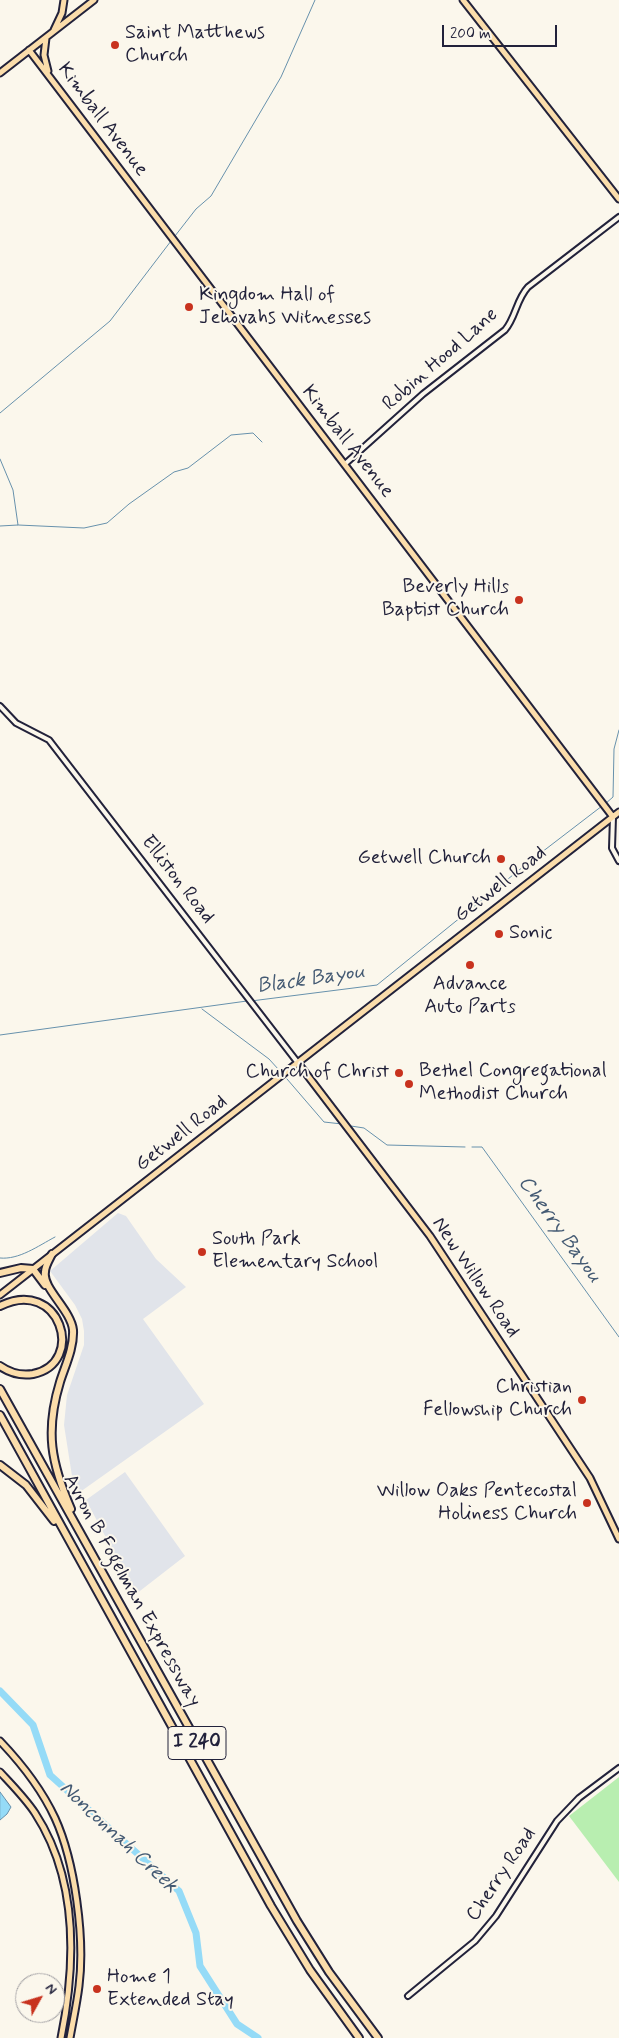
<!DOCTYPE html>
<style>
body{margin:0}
#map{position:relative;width:619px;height:2038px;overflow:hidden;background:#fbf7ec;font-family:Mynerve,sans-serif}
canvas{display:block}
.north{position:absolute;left:15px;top:1973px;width:50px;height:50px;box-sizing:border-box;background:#fbf7ec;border:1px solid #a4a2a5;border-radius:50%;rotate:51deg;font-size:14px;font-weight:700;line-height:20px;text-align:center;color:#22223b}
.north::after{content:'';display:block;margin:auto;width:18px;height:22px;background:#c8321e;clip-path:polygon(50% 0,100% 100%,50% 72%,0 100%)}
.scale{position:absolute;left:442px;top:25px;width:115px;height:22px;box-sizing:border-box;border:2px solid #22223b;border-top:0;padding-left:6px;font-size:15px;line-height:18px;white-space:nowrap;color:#22223b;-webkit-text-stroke:4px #fbf7ec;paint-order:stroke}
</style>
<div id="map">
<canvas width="619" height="2038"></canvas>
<div class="north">N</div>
<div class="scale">200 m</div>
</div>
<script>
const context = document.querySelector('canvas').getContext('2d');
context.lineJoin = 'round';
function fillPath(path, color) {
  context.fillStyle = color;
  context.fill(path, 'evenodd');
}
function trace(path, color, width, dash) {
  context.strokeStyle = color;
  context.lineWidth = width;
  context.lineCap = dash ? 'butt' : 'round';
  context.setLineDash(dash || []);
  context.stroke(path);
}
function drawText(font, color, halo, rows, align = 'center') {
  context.font = font + ' Mynerve,sans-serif';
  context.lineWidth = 4;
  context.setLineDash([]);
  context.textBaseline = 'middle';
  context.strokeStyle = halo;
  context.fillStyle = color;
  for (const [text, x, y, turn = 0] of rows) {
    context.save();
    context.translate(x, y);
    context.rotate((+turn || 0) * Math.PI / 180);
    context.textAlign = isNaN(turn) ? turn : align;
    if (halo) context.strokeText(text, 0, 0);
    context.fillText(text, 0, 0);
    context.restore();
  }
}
fillPath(new Path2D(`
 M118 1213 126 1216 156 1259 186 1287 143 1319 204 1404 80 1492 72 1476 64 1425 67 1395 84 1345V1331L82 1319 75 1305 50 1271Z
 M125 1472 185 1556 136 1594 86 1500Z`), '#e1e4ea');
fillPath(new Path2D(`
 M619 1777V1882L569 1816Z`), '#b8eeb0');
const water = new Path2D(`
 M0 1792 11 1807 7 1814 0 1820Z`);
fillPath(water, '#95dbf7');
trace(water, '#6791ac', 1);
trace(new Path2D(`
 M175 236 196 209 211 196 281 77 315 0
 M0 413 110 321 171 241
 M0 459 13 490 18 525 0 526
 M18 525 84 528 107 523 129 504 174 472 188 468 231 435 253 433 262 442
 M605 804 613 797 614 749 619 730
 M251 1001 377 985 529 862 602 806
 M202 1009 269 1059 279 1070
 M0 1035 247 1001
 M287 1079 324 1122 342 1124
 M351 1126 364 1128 387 1145 465 1147
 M472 1147H482L619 1337
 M0 1258C19 1260 38 1246 55 1237`), '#6791ac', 1);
trace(new Path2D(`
 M0 1691 33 1725 50 1775 179 1891 196 1933 200 1966 237 2024 258 2038`), '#95dbf7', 7);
const minor = new Path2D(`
 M345 464 423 394 505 330C516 317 516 300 528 287L619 217
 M0 706 16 723 49 740 298 1063
 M613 817 612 848 619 861
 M408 1996 475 1941 496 1916 557 1821 579 1798 619 1768`);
const major = new Path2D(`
 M463 0 619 199
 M54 30 62 13 64 0
 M46 38 44 55 48 71
 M29 50 613 817
 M0 73 94 0
 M298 1063 430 1236 590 1478 619 1539
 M0 1295 619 812
 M0 1741C21 1763 42 1790 55 1818 75 1862 85 1938 79 1986 77 2003 73 2021 70 2038
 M0 1772C12 1785 25 1798 35 1813 78 1879 76 1964 61 2038`);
const highway = new Path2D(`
 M52 1254C49 1260 45 1266 45 1272 42 1288 71 1310 73 1330 74 1348 65 1366 60 1382 45 1431 51 1463 71 1509
 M0 1273 21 1268 33 1269 45 1285
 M0 1306C60 1276 87 1363 33 1374 20 1376 10 1373 0 1366
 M0 1389 297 1921 329 1972 378 2038
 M0 1415 271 1906 310 1970 359 2038
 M0 1465 26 1485 54 1521`);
trace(minor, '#22223b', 8);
trace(major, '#22223b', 9);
trace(highway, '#22223b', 10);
trace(minor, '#fbf7ec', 4);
trace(major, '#fbddab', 5);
trace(highway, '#fbddab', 6);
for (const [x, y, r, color] of [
 [115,45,5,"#c8321e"],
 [189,307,5,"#c8321e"],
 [519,600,5,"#c8321e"],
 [501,859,5,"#c8321e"],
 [499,934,5,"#c8321e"],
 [470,965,5,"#c8321e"],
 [399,1073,5,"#c8321e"],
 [409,1084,5,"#c8321e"],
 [202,1252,5,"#c8321e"],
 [582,1400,5,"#c8321e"],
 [587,1503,5,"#c8321e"],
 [97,1989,5,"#c8321e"]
]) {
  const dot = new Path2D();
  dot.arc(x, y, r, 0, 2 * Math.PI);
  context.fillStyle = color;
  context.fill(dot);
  trace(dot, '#fbf7ec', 2);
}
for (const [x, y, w] of [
 [197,1743,58]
]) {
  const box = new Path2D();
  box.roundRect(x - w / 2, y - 16.5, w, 33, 4);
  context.fillStyle = '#fbf7ec';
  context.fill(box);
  trace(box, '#22223b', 1);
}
drawText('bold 19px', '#22223b', null, [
 ["I 240",197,1743]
]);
drawText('20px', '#22223b', '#fbf7ec', [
 ["Saint Matthews",125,34],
 ["Church",125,57],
 ["Kingdom Hall of",199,296],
 ["Jehovahs Witnesses",199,319],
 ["Beverly Hills",509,588,"right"],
 ["Baptist Church",509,611,"right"],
 ["Getwell Church",491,859,"right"],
 ["Sonic",509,934],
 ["Advance",470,985,"center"],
 ["Auto Parts",470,1008,"center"],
 ["Bethel Congregational",419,1072],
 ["Methodist Church",419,1095],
 ["Church of Christ",389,1073,"right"],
 ["South Park",212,1240],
 ["Elementary School",212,1263],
 ["Christian",572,1388,"right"],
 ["Fellowship Church",572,1411,"right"],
 ["Willow Oaks Pentecostal",577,1492,"right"],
 ["Holiness Church",577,1515,"right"],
 ["Home 1",107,1978],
 ["Extended Stay",107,2001]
], 'left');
drawText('20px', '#22223b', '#fbf7ec', [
 ["Kimball Avenue",102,120,53],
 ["Robin Hood Lane",441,360,-41],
 ["Kimball Avenue",347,442,52],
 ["Elliston Road",177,880,52],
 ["Getwell Road",501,885,-38],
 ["Getwell Road",182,1134,-38],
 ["New Willow Road",475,1278,56],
 ["Avron B Fogelman Expressway",131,1591,61],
 ["Cherry Road",502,1875,-56]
]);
drawText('italic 21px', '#445a73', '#fbf7ec', [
 ["Black Bayou",311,980,-8],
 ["Cherry Bayou",559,1230,54],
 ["Nonconnah Creek",118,1838,43]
]);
</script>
